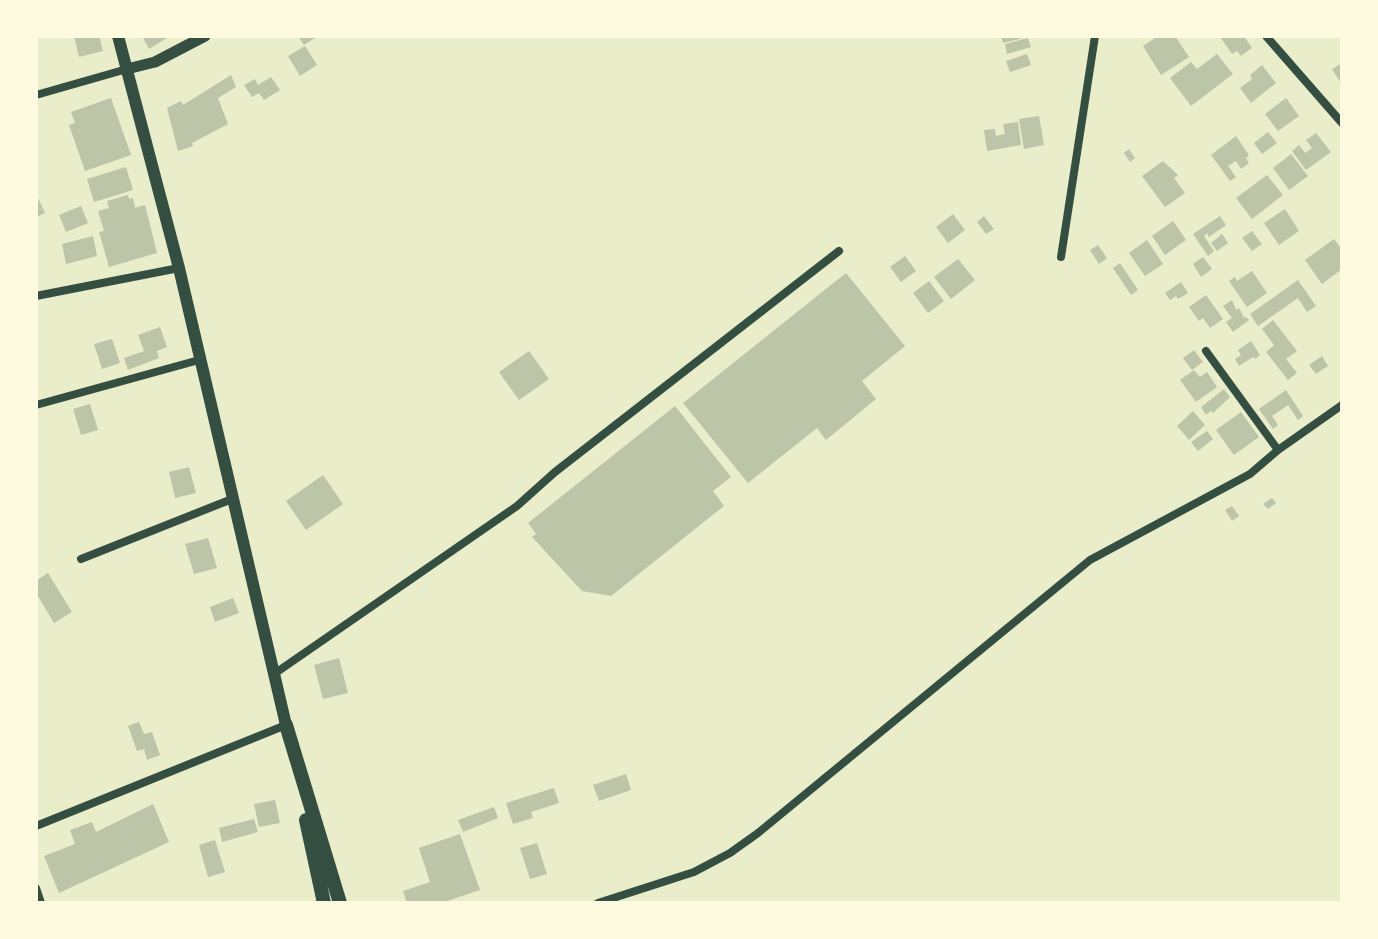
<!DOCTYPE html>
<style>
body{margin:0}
#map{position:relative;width:1378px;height:939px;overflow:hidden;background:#e9edc9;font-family:"DejaVu Sans",sans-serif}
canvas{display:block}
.frame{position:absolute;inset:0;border:38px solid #fefae0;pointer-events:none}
</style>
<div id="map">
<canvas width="1378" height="939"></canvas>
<div class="frame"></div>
</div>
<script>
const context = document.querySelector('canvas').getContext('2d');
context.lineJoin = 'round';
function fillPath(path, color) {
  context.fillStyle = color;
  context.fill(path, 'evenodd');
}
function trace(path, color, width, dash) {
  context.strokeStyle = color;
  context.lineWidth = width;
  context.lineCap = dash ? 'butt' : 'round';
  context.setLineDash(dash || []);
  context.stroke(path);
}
fillPath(new Path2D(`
 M74 36H99L103 51 79 57Z
 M142 36H170L149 49Z
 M298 36H318L304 45Z
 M1001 36H1027V37L1003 43Z
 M1158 36H1175L1189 57 1161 75 1143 46Z
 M1224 36H1244L1252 48 1241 56 1237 51 1232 54 1221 38Z
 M1028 38 1031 47 1007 54 1005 44Z
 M305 46 317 65 300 76 288 56Z
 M1027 54 1031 65 1010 72 1006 61Z
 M1217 54 1233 74 1191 106 1170 78 1191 62 1197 69Z
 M1342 63V85L1332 69Z
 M1262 65 1276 83 1251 103 1240 88 1252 79 1250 75Z
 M231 75 236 87 218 98 228 124 192 143 193 146 178 151 167 108 181 101 183 105Z
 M271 77 280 90 264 100 259 93 252 97 244 85 255 79 258 85Z
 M111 98 131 155 85 171 69 125 75 123 71 112Z
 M1286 98 1299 116 1278 131 1265 114Z
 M1039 116 1044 145 1024 149 1019 119Z
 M1018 122 1021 145 987 151 984 130 995 129 996 136 1005 134 1003 124Z
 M1268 132 1277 143 1262 154 1254 143Z
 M1316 133 1331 152 1306 170 1292 151 1299 145 1305 153 1312 148 1306 140Z
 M1236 136 1249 155 1246 158 1249 163 1241 169 1236 161 1228 166 1236 177 1230 181 1211 155Z
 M1129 149 1135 158 1130 162 1124 153Z
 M1291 154 1308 176 1289 190 1273 168Z
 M1163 161 1178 175 1174 178 1185 193 1165 207 1142 176Z
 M126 167 133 190 94 202 87 179Z
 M1267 175 1283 195 1252 219 1236 198Z
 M36 194 45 213 36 217Z
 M128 195 129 199 133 198 135 208 145 205 157 253 109 267 99 232 104 231 98 211 109 208 107 201Z
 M81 206 88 223 66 232 59 215Z
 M1285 209 1299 231 1279 245 1264 223Z
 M953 214 965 230 948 243 936 227Z
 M984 216 994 229 986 234 977 222Z
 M1220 216 1226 225 1209 237 1207 233 1204 236 1214 251 1208 256 1193 234Z
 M1173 221 1186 240 1165 255 1152 236Z
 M1252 231 1262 244 1252 251 1242 238Z
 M1222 234 1228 243 1217 251 1211 243Z
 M93 236 97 256 66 264 62 244Z
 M1334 239 1342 250V269L1322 284 1305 260Z
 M1147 240 1163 264 1145 276 1129 253Z
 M1098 245 1107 258 1099 264 1090 250Z
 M905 256 916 271 901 282 890 267Z
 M1203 257 1212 269 1201 277 1193 264Z
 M958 259 975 280 951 299 934 277Z
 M1120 263 1138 290 1131 295 1113 268Z
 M1252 271 1267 293 1247 307 1229 281 1235 277 1237 281Z
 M846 273 905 346 862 381 876 399 826 440 817 428 748 483 683 403Z
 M1298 280 1316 306 1307 312 1298 298 1258 326 1250 314Z
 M929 281 944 301 928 313 913 293Z
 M1181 282 1188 293 1178 299 1176 296 1170 300 1165 293Z
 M1206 295 1223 319 1210 328 1203 318 1199 321 1189 307Z
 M1232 300 1236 310 1239 308 1244 318 1246 317 1249 320 1233 332 1226 322 1232 318 1223 306Z
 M1273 320 1297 351 1286 359 1297 373 1288 380 1266 352 1274 345 1262 329Z
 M160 327 167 347 157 351 159 358 128 370 124 358 144 351 138 335Z
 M112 339 120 363 102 369 94 344Z
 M1251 341 1260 355 1255 359 1253 357 1239 366 1235 359 1241 355 1238 350Z
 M1194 350 1203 362 1192 370 1183 358Z
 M529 351 549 379 519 400 499 372Z
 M1322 356 1328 366 1316 374 1309 365Z
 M1194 370 1200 377 1207 372 1217 387 1196 402 1180 380Z
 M1224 389 1230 397 1213 413 1211 411 1206 415 1201 407Z
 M1286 390 1303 416 1298 420 1288 405 1272 416 1278 425 1273 429 1259 409Z
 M90 404 98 430 81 435 73 409Z
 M675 406 731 477 713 491 724 506 611 596 582 591 532 537 536 534 528 523Z
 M1193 411 1205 425 1189 440 1177 426Z
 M1241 412 1259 437 1234 455 1216 430Z
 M1207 431 1213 439 1198 451 1191 442Z
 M189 467 196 493 175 498 169 472Z
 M323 475 343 504 306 530 286 501Z
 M1272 498 1276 503 1268 509 1263 504Z
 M1232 506 1239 516 1232 521 1225 510Z
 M208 538 217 568 194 574 185 544Z
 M48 573 72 612 54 623 36 593V581Z
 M233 598 239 613 215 622 210 607Z
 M339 658 348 693 323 699 314 665Z
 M139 722 144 734 152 732 160 755 147 760 144 749 137 751 128 726Z
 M626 774 631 790 599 801 593 785Z
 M554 788 559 803 531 812 533 818 513 824 506 803Z
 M275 800 280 823 259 827 254 804Z
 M153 804 169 842 59 893 44 856 75 844 70 830 92 822 96 832Z
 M494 807 498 818 463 832 458 820Z
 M254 819 258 832 222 842 219 828Z
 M460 834 480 890 441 903H407L403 891 430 882 419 848Z
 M215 840 225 872 208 877 199 845Z
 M537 843 547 874 530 879 520 848Z`), '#bcc5a7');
trace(new Path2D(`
 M1266 36 1342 123
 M36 95 127 69
 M1061 257 1095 36
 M36 296 179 268
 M1206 351 1278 450
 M36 405 199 360
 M81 559 232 499
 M274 674 517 506 555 472 839 251
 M36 826 286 725
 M36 888 41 903
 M598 903 694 872 730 853 758 833 1090 560 1250 474 1278 450 1342 405`), '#344e41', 8);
trace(new Path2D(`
 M127 69 155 62 205 36`), '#344e41', 11);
trace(new Path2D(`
 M118 36 179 268 286 725`), '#344e41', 12);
trace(new Path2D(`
 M286 725 340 903
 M306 820 324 903`), '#344e41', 14);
</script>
